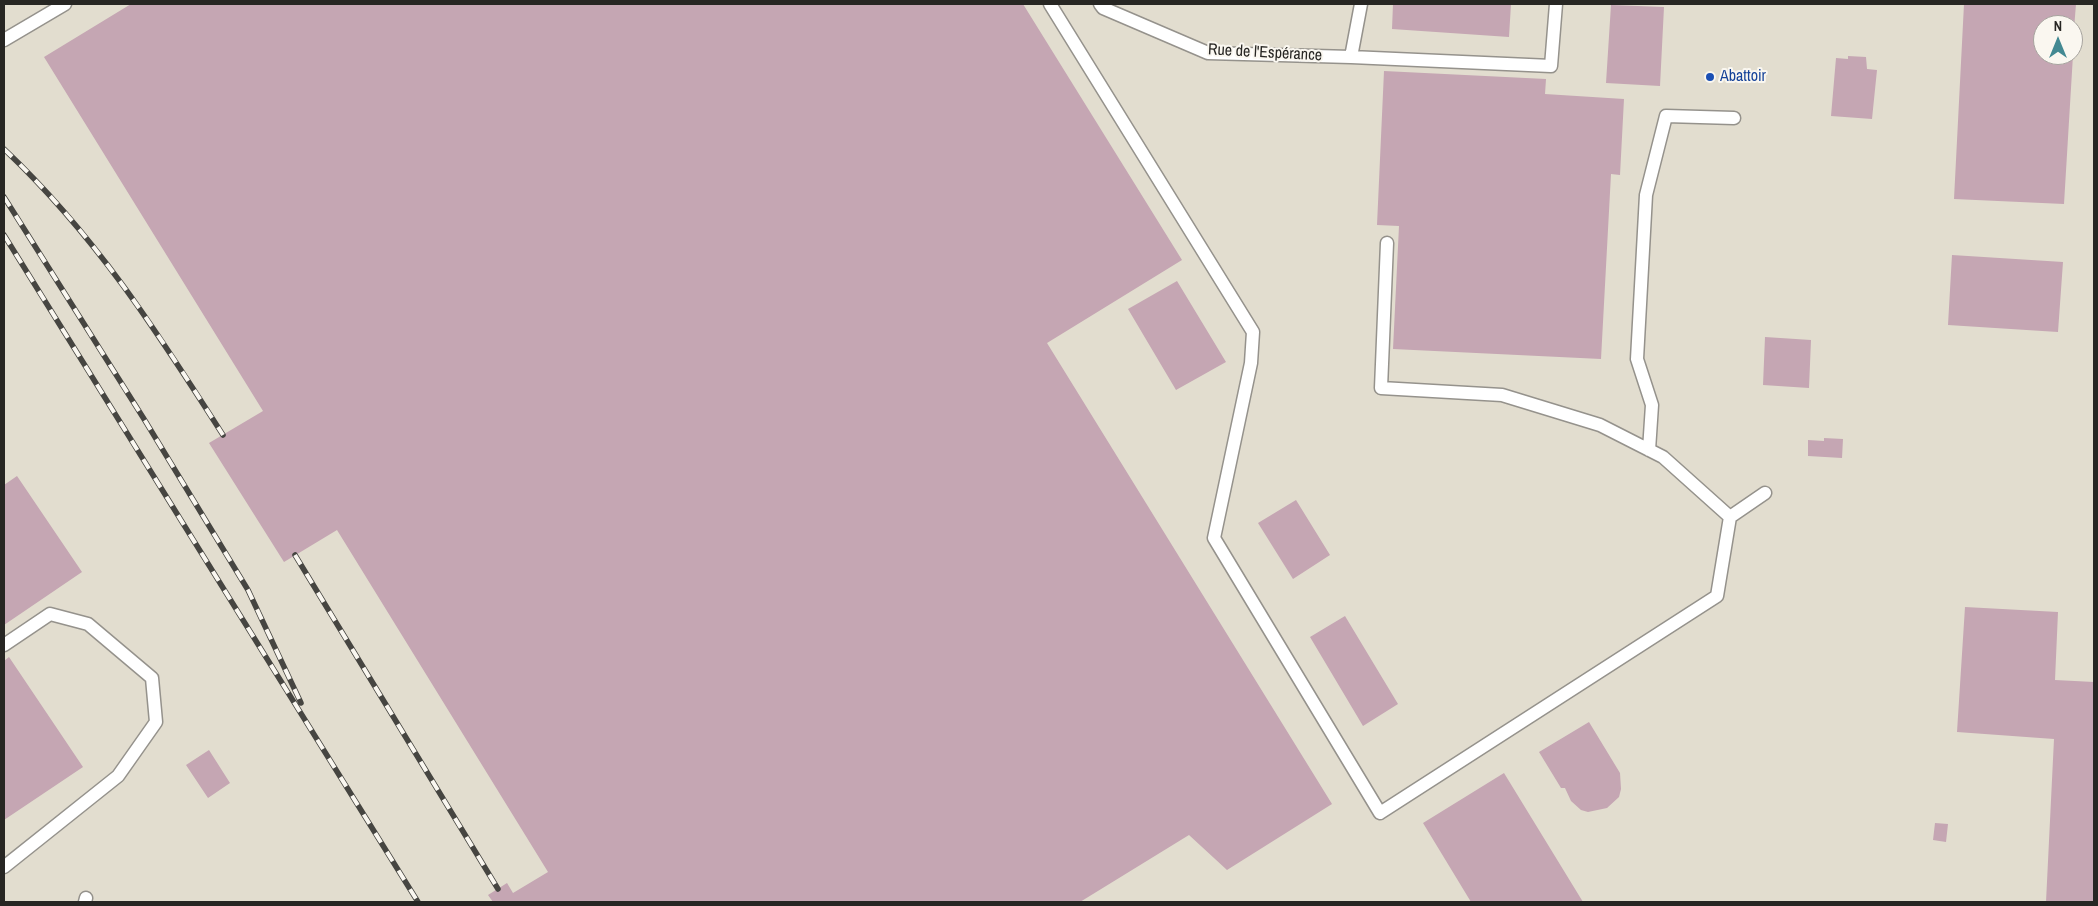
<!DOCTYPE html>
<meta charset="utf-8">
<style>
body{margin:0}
#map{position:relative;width:2098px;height:906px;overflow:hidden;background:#edeae3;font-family:"Archivo Narrow",sans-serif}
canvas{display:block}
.frame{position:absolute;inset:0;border:5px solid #272623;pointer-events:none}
.north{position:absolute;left:2033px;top:15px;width:50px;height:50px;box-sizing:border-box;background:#faf7f0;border:1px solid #a6a39e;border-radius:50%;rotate:0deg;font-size:14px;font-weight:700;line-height:20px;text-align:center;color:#272623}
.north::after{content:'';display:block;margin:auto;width:18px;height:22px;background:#438992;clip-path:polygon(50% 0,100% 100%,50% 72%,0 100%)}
</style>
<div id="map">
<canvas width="2098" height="906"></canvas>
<div class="frame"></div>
<div class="north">N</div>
</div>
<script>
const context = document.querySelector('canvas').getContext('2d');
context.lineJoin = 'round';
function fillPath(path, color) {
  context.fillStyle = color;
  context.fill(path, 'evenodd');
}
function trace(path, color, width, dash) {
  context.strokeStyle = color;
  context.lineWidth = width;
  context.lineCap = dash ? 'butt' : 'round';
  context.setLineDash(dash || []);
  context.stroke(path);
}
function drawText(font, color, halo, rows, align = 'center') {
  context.font = font + ' "Archivo Narrow",sans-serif';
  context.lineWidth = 4;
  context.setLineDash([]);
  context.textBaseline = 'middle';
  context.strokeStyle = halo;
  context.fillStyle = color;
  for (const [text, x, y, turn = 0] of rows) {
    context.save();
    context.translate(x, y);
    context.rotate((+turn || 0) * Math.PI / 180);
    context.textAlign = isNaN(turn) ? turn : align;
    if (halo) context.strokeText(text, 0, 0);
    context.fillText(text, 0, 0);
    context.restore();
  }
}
fillPath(new Path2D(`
 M4 4H2094V902H4ZM2043 25H2073V55H2043Z`), '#e2ddcf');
fillPath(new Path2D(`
 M131 4H1023L1182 260 1047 343 1332 804 1227 870 1189 835 1080 902H493L488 895 507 883 513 893 548 872 337 530 284 562 209 443 263 411 44 57Z
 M1393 4H1511L1509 37 1392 29Z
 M1964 4H2076L2074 29 2073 25H2043V55H2073L2064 204 1954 199Z
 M1611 5 1664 7 1660 86 1606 83Z
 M1848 56 1866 57 1867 69 1877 70 1872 119 1831 116 1836 58 1848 59Z
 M1384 71 1546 79 1545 94 1624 99 1620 175 1611 174 1601 359 1393 349 1399 226 1377 225Z
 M1952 255 2063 262 2058 332 1948 325Z
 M1177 281 1226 362 1176 390 1128 309Z
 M1765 337 1811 340 1809 388 1763 385Z
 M1824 438 1843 439 1842 458 1808 456V440L1824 441Z
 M17 476 82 572 4 625V485Z
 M1296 500 1330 555 1293 579 1258 523Z
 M1965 607 2058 612 2055 680 2094 682V902H2046L2054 739 1957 732Z
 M1345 616 1398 704 1363 726 1310 637Z
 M9 657 83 767 4 820V661Z
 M1589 722 1620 773 1621 789 1619 797 1607 808 1588 812 1581 810 1571 801 1565 788H1561L1539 752Z
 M209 750 230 783 208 798 186 765Z
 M1504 773 1583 902H1471L1423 823Z
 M1935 823 1948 824 1946 842 1933 840Z`), '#c5a6b3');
const service = new Path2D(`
 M1050 4 1253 332 1251 363 1214 538 1380 813 1717 596 1730 517 1765 493
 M1100 4 1103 8 1208 53 1351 57 1551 66 1556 4
 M4 40 65 4
 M1351 57 1361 4
 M1387 243 1381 388 1502 395 1600 425 1663 457 1730 517
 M1649 450 1652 405 1637 359 1646 195 1666 116 1734 118
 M4 645 50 614 88 624 152 678 156 722 118 776 4 867
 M85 902 86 898`);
trace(service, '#95928c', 15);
trace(service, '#fff', 12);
const rail = new Path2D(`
 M4 149C95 235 156 330 223 435
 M4 197 144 419 248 590 301 703
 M4 235 418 902
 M295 555 498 889`);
trace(rail, '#464541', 5.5);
trace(rail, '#faf7f0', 4, [11]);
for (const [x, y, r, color] of [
 [1710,77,5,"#1a4fb4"]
]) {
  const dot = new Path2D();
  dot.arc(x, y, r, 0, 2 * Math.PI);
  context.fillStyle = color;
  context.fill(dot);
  trace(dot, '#faf7f0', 2);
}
drawText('16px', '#272623', '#faf7f0', [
 ["Rue de l'Espérance",1265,53,3]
]);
drawText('16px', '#164399', '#faf7f0', [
 ["Abattoir",1720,77]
], 'left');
</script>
